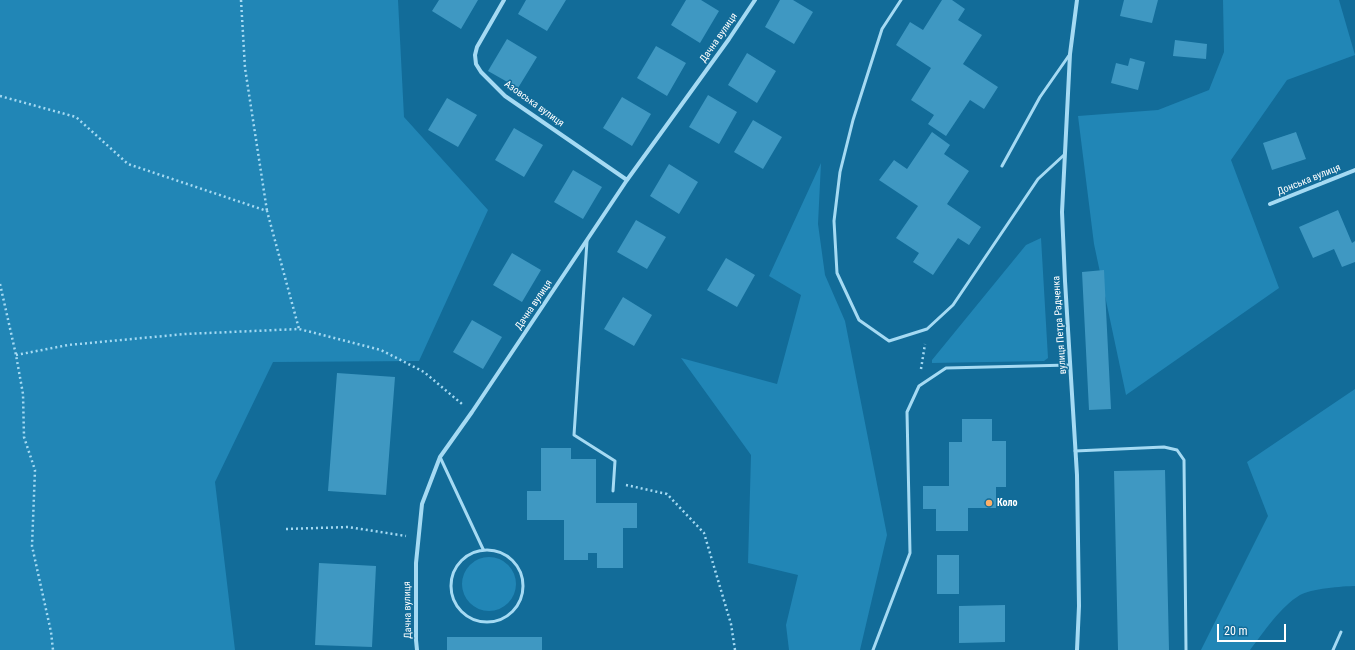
<!DOCTYPE html>
<meta charset="utf-8">
<style>
body{margin:0}
#map{position:relative;width:1355px;height:650px;overflow:hidden;background:#126c99;font-family:"Roboto Condensed",sans-serif}
canvas{display:block}
.scale{position:absolute;left:1217px;top:624px;width:69px;height:18px;box-sizing:border-box;border:2px solid #fff;border-top:0;padding-left:5px;font-size:12px;line-height:14px;white-space:nowrap;color:#fff;-webkit-text-stroke:3px #126c99;paint-order:stroke}
</style>
<div id="map">
<canvas width="1355" height="650"></canvas>
<div class="scale">20 m</div>
</div>
<script>
const context = document.querySelector('canvas').getContext('2d');
context.lineJoin = 'round';
function fillPath(path, color) {
  context.fillStyle = color;
  context.fill(path, 'evenodd');
}
function trace(path, color, width, dash) {
  context.strokeStyle = color;
  context.lineWidth = width;
  context.lineCap = dash ? 'butt' : 'round';
  context.setLineDash(dash || []);
  context.stroke(path);
}
function drawText(font, color, halo, rows, align = 'center') {
  context.font = font + ' "Roboto Condensed",sans-serif';
  context.lineWidth = 3;
  context.setLineDash([]);
  context.textBaseline = 'middle';
  context.strokeStyle = halo;
  context.fillStyle = color;
  for (const [text, x, y, turn = 0] of rows) {
    context.save();
    context.translate(x, y);
    context.rotate((+turn || 0) * Math.PI / 180);
    context.textAlign = isNaN(turn) ? turn : align;
    if (halo) context.strokeText(text, 0, 0);
    context.fillText(text, 0, 0);
    context.restore();
  }
}
fillPath(new Path2D(`
 M0 0H398L404 117 488 210 419 361 273 362 215 482 235 650H0Z
 M1223 0H1339L1355 55 1287 80 1231 160 1279 288 1126 395 1094 244 1078 116 1158 110 1209 90 1224 52Z
 M821 163 818 224 825 275 845 321 887 535 860 650H789L786 625 798 575 748 563 751 455 681 358 777 384 801 295 769 276Z
 M1041 238 1048 358 1044 361 932 363V360L1026 245Z
 M1355 389V586C1343 586 1310 589 1300 595 1280 607 1264 632 1250 650H1201L1268 516 1247 462Z
 M462 584a27 27 0 1 1 54 0a27 27 0 1 1-54 0Z`), '#2186b6');
fillPath(new Path2D(`
 M439 0H478L461 29 432 11Z
 M526 0H566L547 31 518 14Z
 M686 0H701L719 11 700 43 671 25Z
 M780 0H793L813 12 794 44 765 27Z
 M942 0H952L965 9 958 20 982 35 963 64 998 87 984 109 970 100 946 136 928 124 934 115 911 100 931 68 896 45 910 22 923 30Z
 M1124 0H1158L1152 23 1120 16Z
 M507 39 537 57 518 88 488 71Z
 M1175 40 1207 44 1206 59 1173 56Z
 M656 46 686 63 667 96 637 78Z
 M747 53 776 71 757 103 728 85Z
 M1130 58 1145 62 1138 90 1111 83 1116 63 1128 66Z
 M708 95 737 112 719 144 689 127Z
 M622 97 651 114 632 146 603 128Z
 M447 98 477 115 458 147 428 130Z
 M753 120 782 137 763 169 734 152Z
 M514 128 543 145 524 177 495 160Z
 M932 132 950 145 944 154 969 171 947 204 981 227 969 245 958 238 933 275 913 262 919 253 896 238 918 206 879 180 894 160 907 169Z
 M1296 132 1306 159 1272 170 1263 143Z
 M669 164 698 182 679 214 650 196Z
 M573 170 602 187 583 219 554 202Z
 M1338 210 1352 243 1355 241V262L1342 267 1334 249 1313 258 1299 227Z
 M636 220 666 237 647 269 617 252Z
 M512 253 541 270 522 302 493 285Z
 M726 258 755 275 737 307 707 290Z
 M1104 270 1111 409 1089 410 1082 272Z
 M623 297 652 315 634 346 604 329Z
 M472 320 502 337 483 369 453 352Z
 M337 373 395 377 386 495 328 491Z
 M962 419H992V441H1006V487H996V508H968V531H936V509H923V486H949V442H962Z
 M541 448H571V459H596V503H637V528H623V568H597V553H588V560H564V520H527V491H541Z
 M1165 470 1169 650H1118L1114 471Z
 M937 555H959V594H937Z
 M319 563 376 566 372 647 315 645Z
 M1005 605V642L959 643V606Z
 M447 637H542V650H447Z`), '#3f98c2');
trace(new Path2D(`
 M241 0 245 68 267 211
 M0 96 76 117 128 164 267 211 299 329
 M0 284 16 355 23 394 24 437 35 470 32 546 51 632 53 650
 M16 355 68 345 185 334 299 329 381 350 424 372 462 404
 M921 369 925 344
 M626 485 667 494 704 533 731 624 735 650
 M286 529 348 527 406 536`), '#a5daf3', 2.5, [2, 3]);
trace(new Path2D(`
 M901 0 882 29 853 120 840 172 834 221 837 273 859 320 889 341 927 329 953 305 1038 179 1064 155
 M1002 166 1040 97 1070 54
 M587 241 574 435 615 461 613 491
 M1075 451 1164 447 1177 450 1184 460 1186 650
 M440 457 483 549
 M451 586a36 36 0 1 1 72 0a36 36 0 1 1-72 0Z
 M873 650 910 553 907 412 919 386 946 368 1070 365
 M1333 650 1341 632`), '#a5daf3', 3);
trace(new Path2D(`
 M504 0 477 47 475 55 476 64 481 72 505 96 627 180
 M1270 204 1355 170
 M417 650 416 640V563L422 504 440 457 472 412 627 180 729 39 755 0
 M1077 650 1079 606 1077 475 1065 281 1062 212 1070 54 1077 0`), '#a5daf3', 4);
for (const [x, y, r, color] of [
 [989,503,4,"#ffb067"]
]) {
  const dot = new Path2D();
  dot.arc(x, y, r, 0, 2 * Math.PI);
  context.fillStyle = color;
  context.fill(dot);
  trace(dot, '#126c99', 1.5);
}
drawText('10px', '#fff', '#126c99', [
 ["Дачна вулиця",719,38,-55],
 ["Азовська вулиця",534,104,36],
 ["Донська вулиця",1309,180,-22],
 ["Дачна вулиця",534,305,-56],
 ["вулиця Петра Радченка",1060,325,-94],
 ["Дачна вулиця",408,610,-91]
]);
drawText('bold 10px', '#fff', '#126c99', [
 ["Коло",997,503]
], 'left');
</script>
